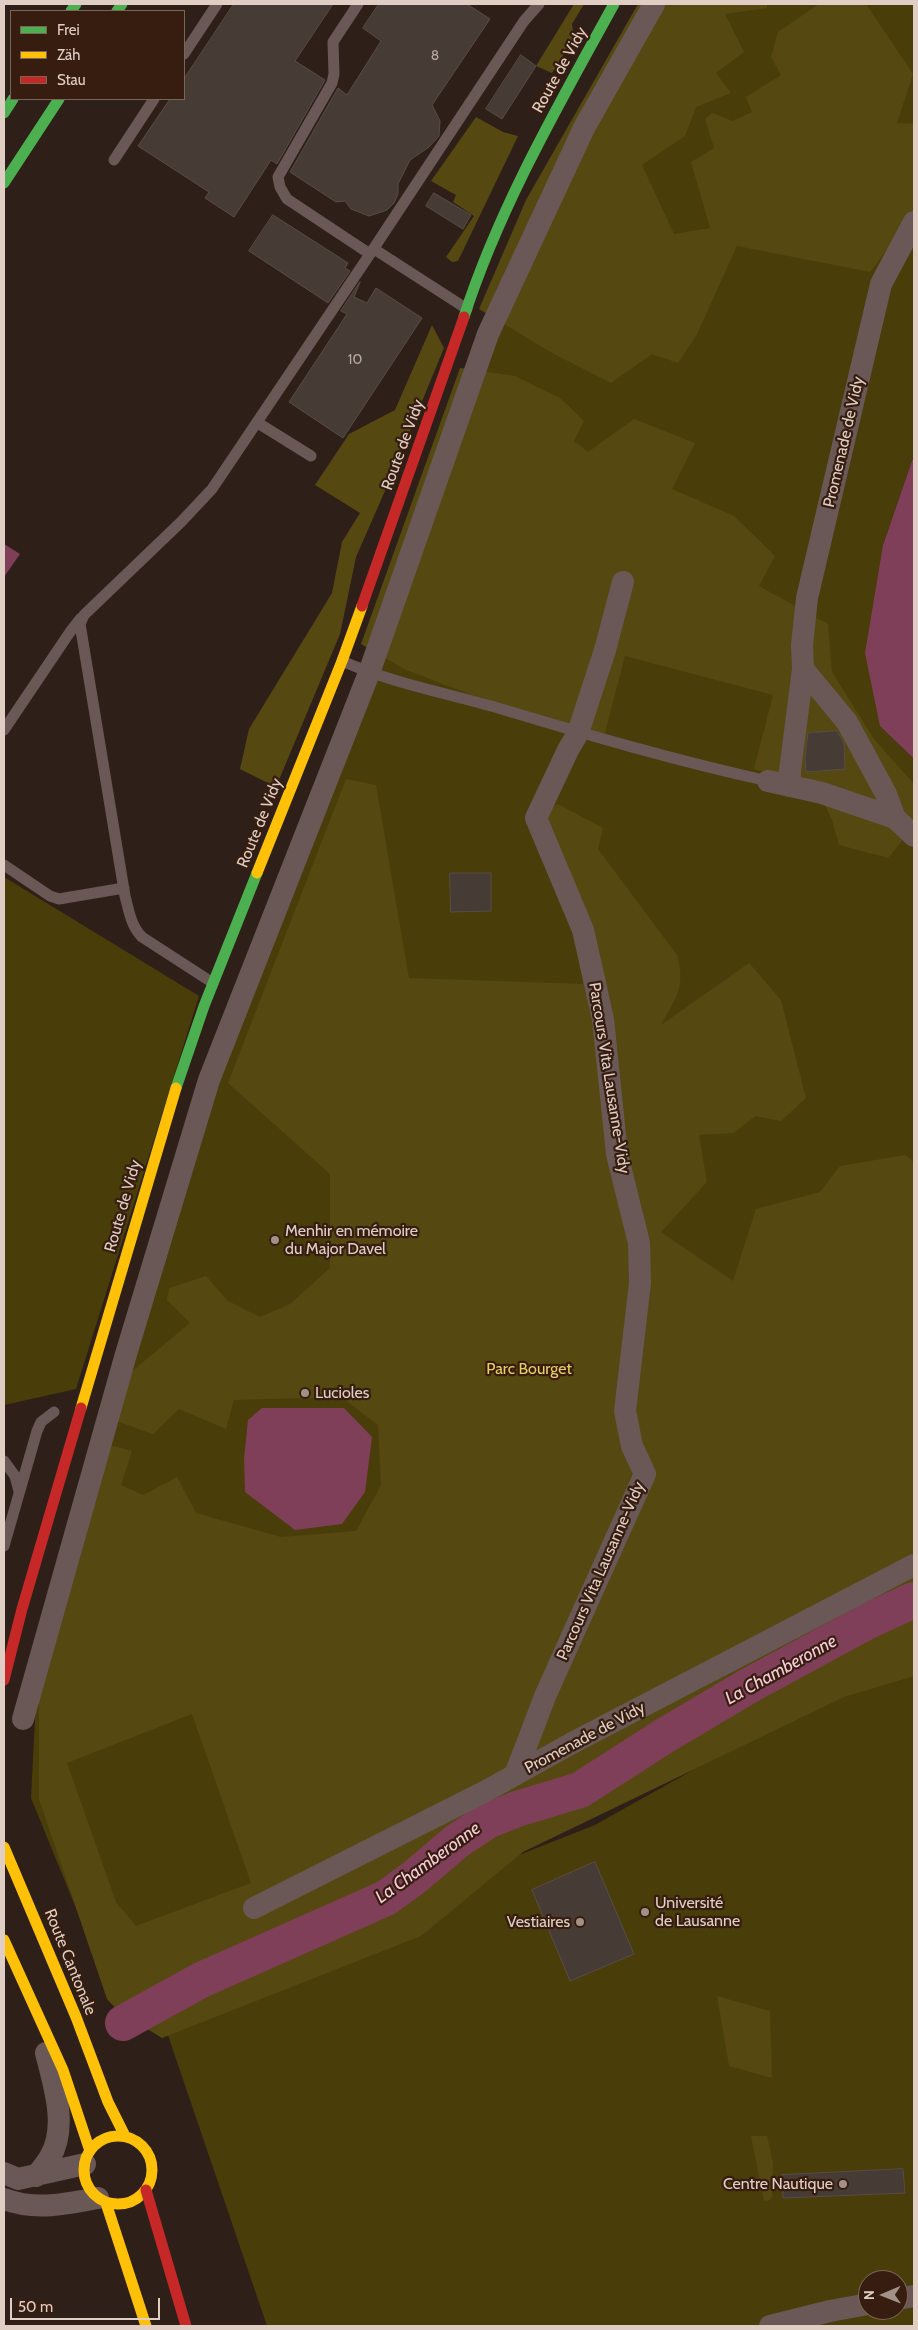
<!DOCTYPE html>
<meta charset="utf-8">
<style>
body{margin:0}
#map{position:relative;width:918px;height:2330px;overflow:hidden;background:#2e2019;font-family:Cabin,sans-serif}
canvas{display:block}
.frame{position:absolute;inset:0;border:5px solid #e0cec5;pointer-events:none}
.legend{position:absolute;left:10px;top:10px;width:175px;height:90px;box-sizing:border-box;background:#371d10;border:1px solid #7b6458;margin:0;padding:6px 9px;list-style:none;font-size:15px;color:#e0cec5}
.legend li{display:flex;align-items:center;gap:10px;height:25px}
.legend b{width:25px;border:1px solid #7b6458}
.north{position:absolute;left:858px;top:2270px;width:50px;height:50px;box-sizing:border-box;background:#371d10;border:1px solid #7b6458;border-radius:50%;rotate:269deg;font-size:14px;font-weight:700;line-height:20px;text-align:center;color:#e0cec5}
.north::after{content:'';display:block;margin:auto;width:18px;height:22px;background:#a29189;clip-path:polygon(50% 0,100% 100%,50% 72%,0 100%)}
.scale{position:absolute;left:10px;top:2298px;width:150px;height:22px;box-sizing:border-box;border:2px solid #e0cec5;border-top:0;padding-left:6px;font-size:15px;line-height:18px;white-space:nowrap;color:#e0cec5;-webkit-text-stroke:4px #371d10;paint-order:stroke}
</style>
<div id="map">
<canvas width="918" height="2330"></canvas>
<div class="frame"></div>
<ul class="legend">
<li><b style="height:6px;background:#4caf50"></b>Frei</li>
<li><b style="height:6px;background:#ffc107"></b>Zäh</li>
<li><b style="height:6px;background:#c62828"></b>Stau</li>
</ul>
<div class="north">N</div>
<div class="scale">50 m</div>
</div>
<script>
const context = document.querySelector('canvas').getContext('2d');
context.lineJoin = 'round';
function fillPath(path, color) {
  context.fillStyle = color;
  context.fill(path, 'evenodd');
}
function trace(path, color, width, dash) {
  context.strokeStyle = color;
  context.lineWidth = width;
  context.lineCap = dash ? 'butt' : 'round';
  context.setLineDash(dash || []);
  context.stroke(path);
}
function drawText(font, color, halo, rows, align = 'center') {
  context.font = font + ' Cabin,sans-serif';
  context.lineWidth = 4.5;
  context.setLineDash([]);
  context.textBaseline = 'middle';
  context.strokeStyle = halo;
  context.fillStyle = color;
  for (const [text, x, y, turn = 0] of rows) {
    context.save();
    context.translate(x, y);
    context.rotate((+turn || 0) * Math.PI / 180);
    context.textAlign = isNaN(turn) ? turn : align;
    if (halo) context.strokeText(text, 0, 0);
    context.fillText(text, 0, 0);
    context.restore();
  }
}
fillPath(new Path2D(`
 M666 4H914V455L883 545 880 726 914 759V1600L209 1977 595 1825 914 1646V2326H267L157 2003 123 2023 31 1798 37 1679 205 1111 504 313ZM868 2280H898V2310H868Z
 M4 877 199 996 76 1389 4 1405Z`), '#493d0a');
fillPath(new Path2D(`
 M574 4H584L572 24 574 38 552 73 536 66Z
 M638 4H767V8L725 14 744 52 716 73 731 93 696 107 685 136 642 165 674 234 710 228 691 162 714 148 705 119 712 113 733 121 752 112 746 97 781 75 771 57 778 32 819 4H866L913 74 897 123 914 124V210L910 219 870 272 737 246 697 334 678 363 652 354 611 383 552 353 479 309 526 200Z
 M476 117 503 132 518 136 458 261 452 262 446 257 474 216 453 202 456 195 431 181Z
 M432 325 444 348 388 484 356 557 340 634 276 787 240 769 249 729 332 593 342 542 360 513 315 485 349 434 395 410Z
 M460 368 515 376 560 398 584 421 574 441 588 452 634 419 695 443 672 489 734 516 775 556 759 586 828 624 832 672 874 739 914 784V826L888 858 839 845 832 820 818 790 754 769 773 695 625 656 602 744 406 670 361 644Z
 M346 779 376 785 409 978 583 984 570 878 532 816 558 804 603 828 598 849 677 955C686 988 676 997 661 1025L749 963 781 1000 806 1098 781 1121 755 1116 734 1133 699 1135 707 1182 661 1232 733 1281 756 1209 820 1192 840 1166 905 1155 914 1162V1676L844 1697 523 1852 421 1936 162 2038 118 2011 107 1999 39 1799V1680L110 1445 132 1451 121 1485 143 1495 177 1477 196 1513 281 1537 356 1531 381 1485 378 1425 341 1397 234 1400 226 1429 179 1409 153 1434 113 1420 125 1377 190 1323 167 1300 169 1288 206 1276 228 1301 260 1317 290 1304 330 1268V1174L228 1083ZM192 1714 251 1883 136 1926 116 1902 67 1763Z
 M717 1996 770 2011 772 2078 729 2066Z
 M751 2136H767L773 2163 772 2197 770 2200 764 2201Z`), '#564811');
fillPath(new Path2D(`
 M914 455V759L880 726 865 653 883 545Z
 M4 544 20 554 4 577Z
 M262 1408H344L372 1437 365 1492 342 1524 295 1530 245 1492 244 1459 248 1420Z`), '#7f3f58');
trace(new Path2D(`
 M123 2023 201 1980 386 1898 416 1876 457 1841 487 1821 517 1809 580 1790 664 1736 750 1685 870 1620 914 1600`), '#7f3f58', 36);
const building = new Path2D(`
 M234 4H333L295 61 325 80 277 164 271 160 234 217 205 198 209 192 138 146 170 99H184V79Z
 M379 4H467L490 19 432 105 440 121 439 136 429 147 410 160 398 184V194L394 203 387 210 369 216 351 209 345 201 336 202 290 172 338 88 347 95 381 41 363 28Z
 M521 55 536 66 502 119 486 109Z
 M434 193 471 215 463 229 426 206Z
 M273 215 348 263 345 268 350 271 328 303 249 251Z
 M360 282 354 297 367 303 376 288 422 318 343 438 289 402 347 314 341 311Z
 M837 731 844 743 845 769 806 772 805 759 808 733Z
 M450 873H491V911L451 912Z
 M595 1862 634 1954 570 1981 532 1890Z
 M903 2169 905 2193 783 2198 782 2175Z`);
fillPath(building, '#463c35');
trace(building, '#574d44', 1);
trace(new Path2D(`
 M358 4 333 42 334 74 332 83 278 177 280 187 287 199 370 254 524 21 539 4
 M184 54 217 4
 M114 160 154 99
 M374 249 467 309
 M258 423 311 456
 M342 661C392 683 446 693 498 708 588 735 677 761 768 781
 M4 730 70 632 81 618
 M4 865 50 896 59 899 124 888
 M213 983 142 937C131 926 129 911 125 896L80 624 84 615 181 522 212 489 370 254
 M4 1461 15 1476 19 1491
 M4 1546 37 1431 41 1422 54 1412`), '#6a5856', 11);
trace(new Path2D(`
 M803 669 847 722 886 794 895 818
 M768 781 822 793 895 818 914 836
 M790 786V771L803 669 802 645 807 598 881 284 914 222
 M23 1719 126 1354 209 1080 369 673 488 334 584 128 654 4
 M515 1775 546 1694 645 1474 632 1446 625 1411 640 1283 639 1243 617 1154 603 1019 583 930 536 818 568 750 578 733 605 650 623 582
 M254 1908 486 1791 574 1742 914 1565
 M4 2173 18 2179 85 2164
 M36 2176C41 2170 46 2164 50 2157 68 2127 54 2085 46 2053
 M4 2199C36 2211 65 2204 98 2198
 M898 2299 914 2296
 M770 2326 830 2311 868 2304`), '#6a5856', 22);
trace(new Path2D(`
 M71 11 76 4
 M117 11 122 4
 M4 113 13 99
 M4 183 59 99
 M464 317C499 208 559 104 614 4
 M176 1088 204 1006 257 873`), '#4caf50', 11);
trace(new Path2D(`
 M257 873 342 661 362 606
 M81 1408 176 1088
 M4 1847 76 2017 108 2102 125 2136
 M4 1940 63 2070 90 2151
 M84 2170a34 34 0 1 1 68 0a34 34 0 1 1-68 0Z
 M106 2203 146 2326`), '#ffc107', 11);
trace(new Path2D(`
 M362 606 464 317
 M4 1680 22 1609 81 1408
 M146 2190 186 2326`), '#c62828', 11);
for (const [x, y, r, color] of [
 [275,1240,5,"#a29189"],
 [305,1393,5,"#a29189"],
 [645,1912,5,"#a29189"],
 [580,1922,5,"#a29189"],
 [843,2184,5,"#a29189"]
]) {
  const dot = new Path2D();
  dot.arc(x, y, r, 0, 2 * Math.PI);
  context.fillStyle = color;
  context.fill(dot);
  trace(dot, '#371d10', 2);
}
drawText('14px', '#baaaa1', null, [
 ["8",435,56],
 ["10",355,360]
]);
drawText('16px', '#e0cec5', '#371d10', [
 ["Route de Vidy",560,70,-61],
 ["Promenade de Vidy",844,442,-77],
 ["Route de Vidy",403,445,-70],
 ["Route de Vidy",260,823,-68],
 ["Parcours Vita Lausanne-Vidy",609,1078,81],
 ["Route de Vidy",123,1206,-74],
 ["Parcours Vita Lausanne-Vidy",601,1571,-66],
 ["Promenade de Vidy",585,1738,-28],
 ["Route Cantonale",70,1962,68]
]);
drawText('16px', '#e0cec5', '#371d10', [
 ["Menhir en mémoire",285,1231],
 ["du Major Davel",285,1249],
 ["Lucioles",315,1393],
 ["Université",655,1903],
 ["de Lausanne",655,1921],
 ["Vestiaires",570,1922,"right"],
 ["Centre Nautique",833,2184,"right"]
], 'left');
drawText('16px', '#eacf65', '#371d10', [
 ["Parc Bourget",529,1369]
]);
drawText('italic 18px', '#f6cbda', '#371d10', [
 ["La Chamberonne",781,1670,-29],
 ["La Chamberonne",428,1863,-36]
]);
</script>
